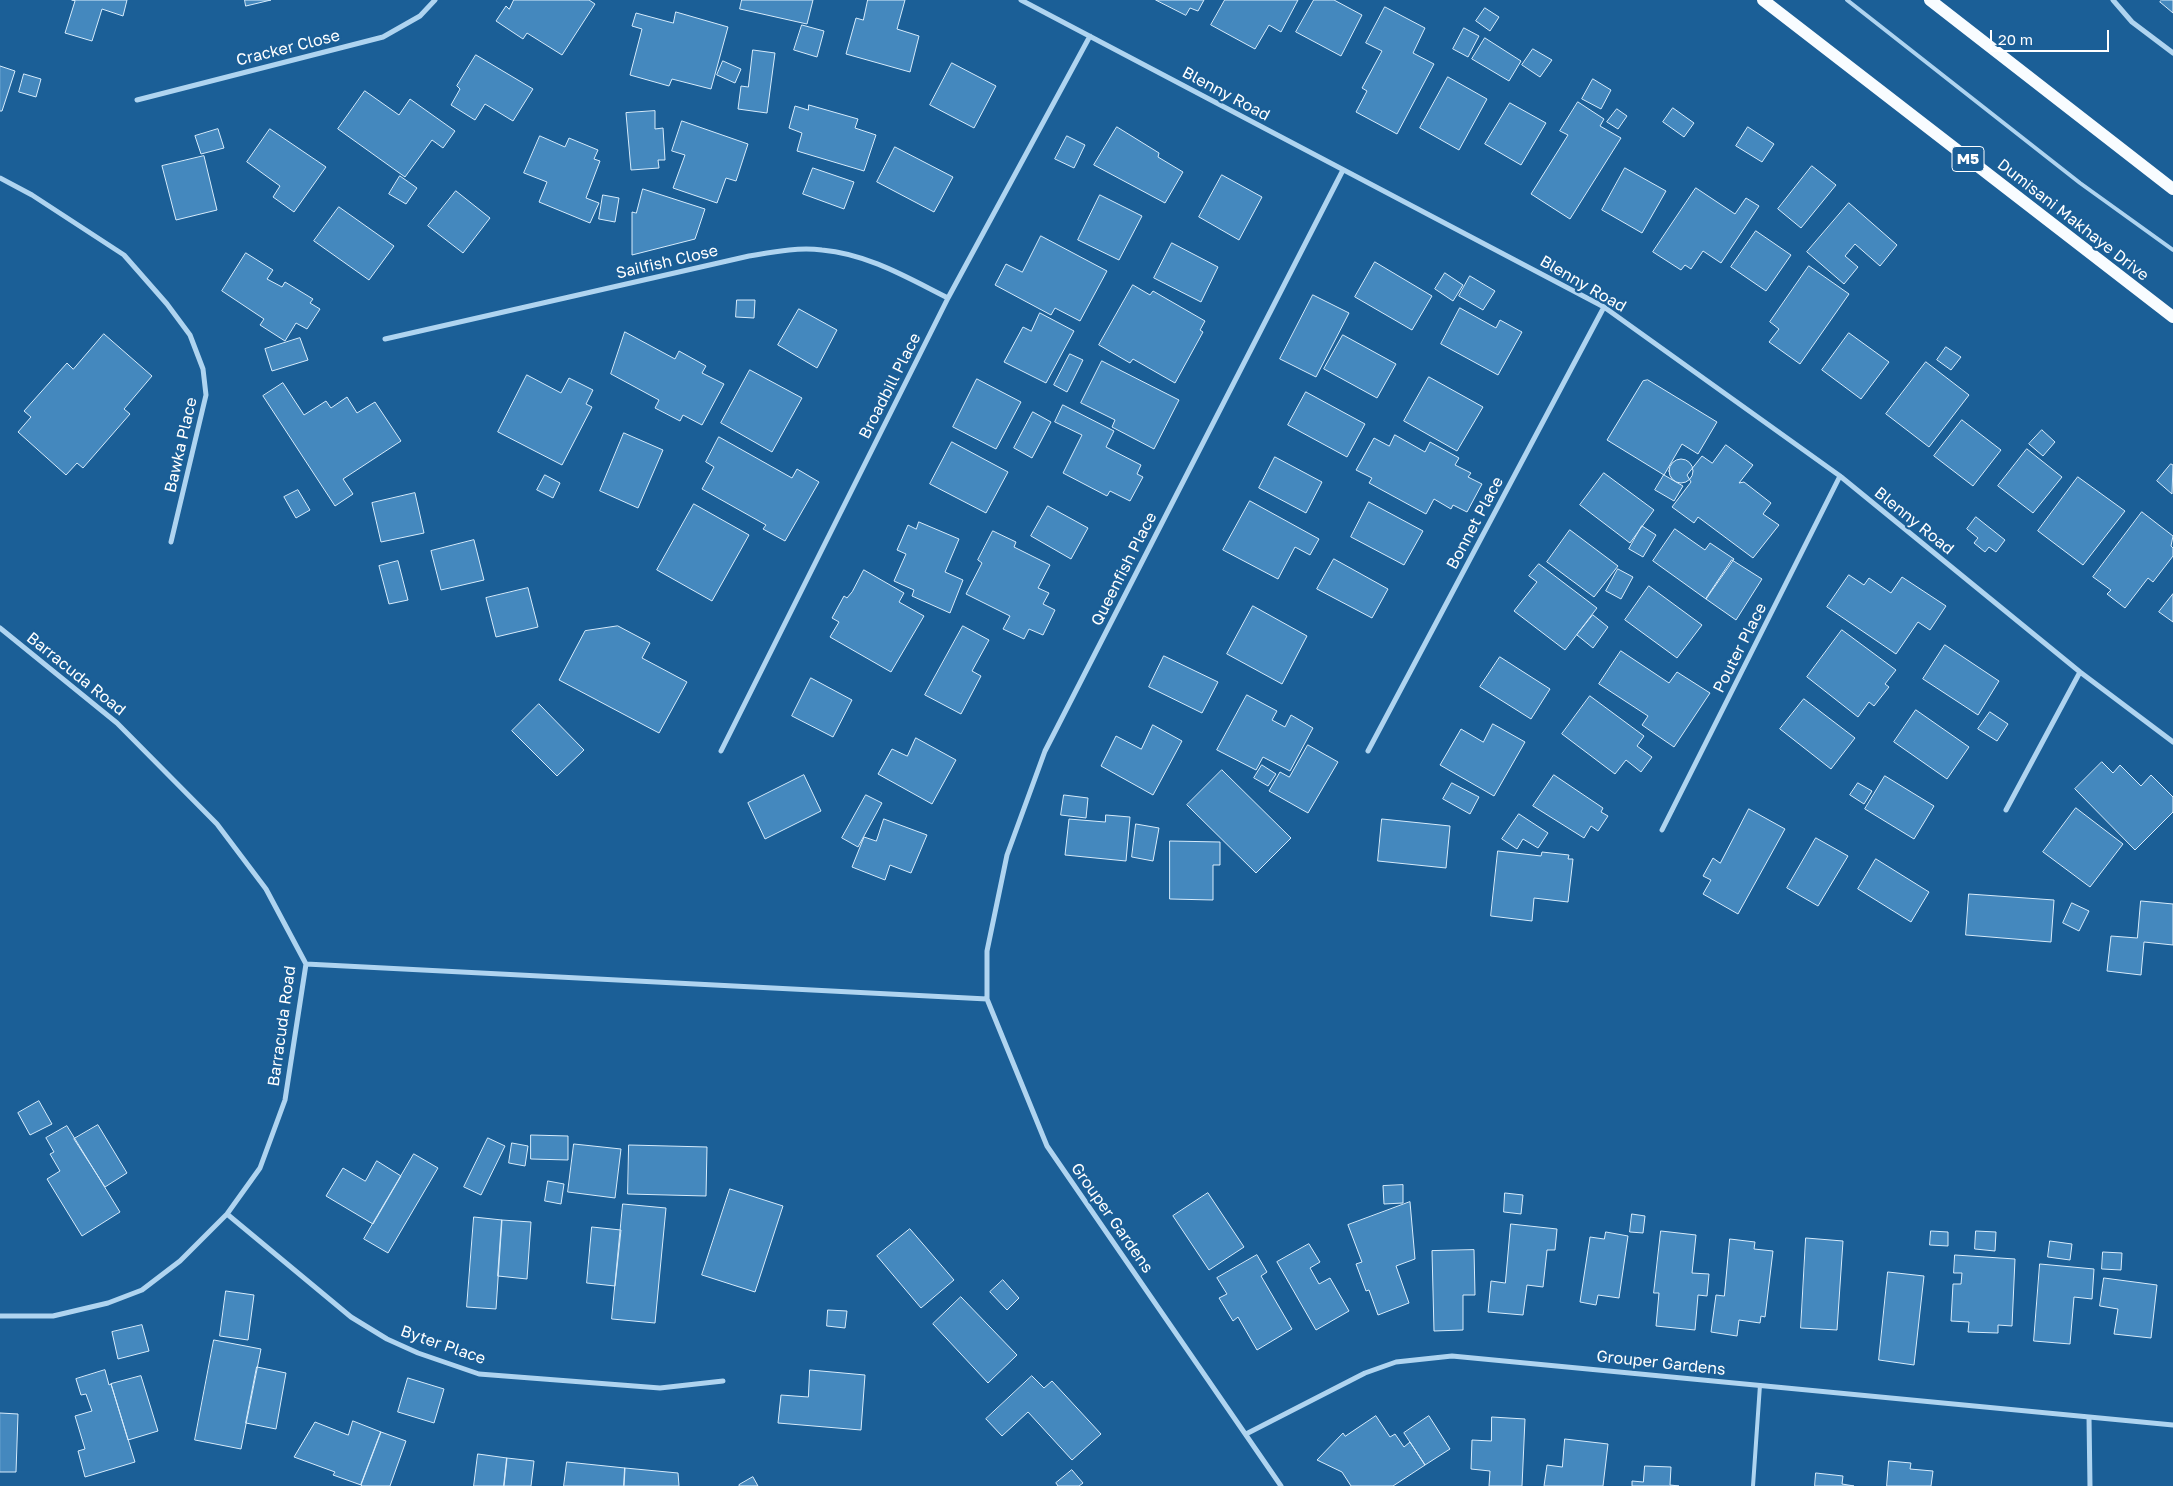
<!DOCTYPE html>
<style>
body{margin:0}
#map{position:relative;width:2173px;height:1486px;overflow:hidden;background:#1b5f97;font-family:"Golos Text",sans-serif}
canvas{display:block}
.scale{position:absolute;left:1990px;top:30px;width:119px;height:22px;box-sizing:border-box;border:2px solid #fff;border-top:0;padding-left:6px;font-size:15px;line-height:18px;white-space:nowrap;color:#fff;-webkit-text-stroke:4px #1b5f97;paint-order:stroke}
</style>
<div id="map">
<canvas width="2173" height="1486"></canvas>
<div class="scale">20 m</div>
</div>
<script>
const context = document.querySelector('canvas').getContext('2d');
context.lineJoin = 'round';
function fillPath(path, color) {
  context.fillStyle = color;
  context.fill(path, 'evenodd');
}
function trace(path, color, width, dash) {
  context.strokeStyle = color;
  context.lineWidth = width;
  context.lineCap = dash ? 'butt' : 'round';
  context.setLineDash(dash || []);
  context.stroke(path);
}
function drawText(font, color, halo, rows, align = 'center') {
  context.font = font + ' "Golos Text",sans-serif';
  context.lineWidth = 4.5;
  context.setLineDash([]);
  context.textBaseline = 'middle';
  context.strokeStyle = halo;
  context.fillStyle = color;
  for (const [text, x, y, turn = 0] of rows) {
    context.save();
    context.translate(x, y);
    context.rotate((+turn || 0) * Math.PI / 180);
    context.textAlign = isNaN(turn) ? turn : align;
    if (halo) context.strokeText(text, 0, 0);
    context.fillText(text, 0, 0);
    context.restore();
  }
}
const building = new Path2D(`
 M72 0H127L123 16 102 9 92 41 65 33 75 1Z
 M245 0H271L246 6Z
 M514 0H589L595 4 562 55 527 33 523 39 496 21 506 6 509 9Z
 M742 0H813L807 24 740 9Z
 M868 0H905L897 29 919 36 910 72 846 54 856 18 863 20Z
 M1156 0H1204L1198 11 1190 8 1186 15Z
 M1225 0H1298L1281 32 1269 25 1255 49 1211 25Z
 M1314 0H1334L1362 15 1341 56 1296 32Z
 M2162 0H2173V13L2160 2Z
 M1385 7 1425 28 1413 53 1434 64 1397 134 1356 112 1367 91 1362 88 1382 51 1366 43Z
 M1485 8 1499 17 1490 31 1476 21Z
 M676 12 728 27 711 89 672 79 669 86 630 75 642 29 632 26 636 13 673 23Z
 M802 25 824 31 817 57 794 50Z
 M1464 28 1479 36 1468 57 1453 49Z
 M1485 38 1521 61 1509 81 1472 59Z
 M1533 49 1552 60 1540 77 1522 65Z
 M753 50 775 53 767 113 738 109 741 86 748 87Z
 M476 55 533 89 513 121 485 104 475 120 451 105 460 89 457 86Z
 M723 61 741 69 735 83 717 75Z
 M952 63 996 86 974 128 930 105Z
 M0 66 15 71 2 111H0Z
 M24 74 41 79 36 97 19 92Z
 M1448 77 1487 99 1459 150 1420 128Z
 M1593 79 1611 90 1601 109 1582 99Z
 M365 91 399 115 410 99 455 131 443 148 432 140 405 177 338 129Z
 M1578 102 1604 119 1600 126 1621 138 1570 219 1531 194 1568 135 1560 131Z
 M1510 103 1546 123 1521 165 1485 144Z
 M809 105 858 119 855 128 876 135 864 171 797 151 802 133 789 128 795 106 808 110Z
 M1673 108 1694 123 1684 137 1663 122Z
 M1617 109 1627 116 1618 129 1607 122Z
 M655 111V129L663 128 665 160H658L659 168 631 170 626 113Z
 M682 121 748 144 736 181 726 178 717 203 673 188 685 155 672 151Z
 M1117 127 1159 153 1158 157 1183 172 1165 203 1094 165Z
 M1748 127 1774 144 1762 162 1736 146Z
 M218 129 224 148 201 154 195 136Z
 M270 129 326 167 294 212 273 197 280 186 247 162Z
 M540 136 565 147 569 138 598 150 594 159 600 161 586 198 599 203 590 223 539 202 547 182 524 173Z
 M1067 136 1085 145 1074 168 1055 159Z
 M895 147 953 177 934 212 877 182Z
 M204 156 217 210 176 220 162 166Z
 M1812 166 1836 185 1801 228 1778 209Z
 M813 168 854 182 844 209 803 194Z
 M1625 168 1666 191 1642 233 1602 210Z
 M1222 175 1262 197 1239 240 1199 217Z
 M400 176 417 188 406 204 389 194Z
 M1696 188 1735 214 1746 198 1759 206 1721 263 1703 251 1691 269 1685 265 1681 270 1653 252Z
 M643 189 705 209 695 239 632 255V212L636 213Z
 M456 191 490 218 463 253 428 226Z
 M603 195 619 198 615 222 599 219Z
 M1100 195 1142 216 1119 260 1078 240Z
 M1849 203 1897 245 1880 266 1855 244 1845 256 1858 267 1844 284 1807 252Z
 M339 207 394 246 369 280 314 241Z
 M1756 231 1791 255 1766 291 1731 267Z
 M1041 236 1107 271 1080 321 1055 308 1051 315 995 285 1006 264 1022 272Z
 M1172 243 1218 267 1201 302 1154 278Z
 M246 253 273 270 267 279 282 287 285 282 313 299 310 303 320 309 307 329 296 323 285 341 260 325 264 319 222 291Z
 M1375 262 1432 296 1412 330 1355 297Z
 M1809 266 1849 294 1800 364 1769 342 1779 329 1770 322Z
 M1445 273 1463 285 1453 301 1435 289Z
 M1470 276 1495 291 1483 310 1459 296Z
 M1133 285 1150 295 1153 291 1205 321 1200 330 1203 332 1175 383 1133 359 1130 363 1099 345Z
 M1313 295 1349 313 1316 377 1280 359Z
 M737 300H755L754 318 736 317Z
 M1460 308 1496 328 1500 320 1522 332 1498 375 1441 344Z
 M799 309 837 330 817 368 778 345Z
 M1040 313 1074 331 1046 383 1004 362 1023 327 1031 331Z
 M625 332 675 359 679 351 706 366 702 373 724 384 702 425 683 415 680 421 655 408 659 400 611 374Z
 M1849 333 1889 362 1861 399 1822 370Z
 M104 334 152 376 124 409 130 414 83 468 77 463 66 475 18 432 31 417 24 411 67 363 73 369Z
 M1343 335 1396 364 1377 398 1324 369Z
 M300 338 308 360 272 371 265 349Z
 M1946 347 1961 357 1951 370 1937 360Z
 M1070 354 1083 360 1067 392 1054 385Z
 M1102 361 1179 400 1154 449 1112 427 1115 420 1081 403Z
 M1926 362 1969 395 1929 447 1886 414Z
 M750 370 802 398 772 452 721 423Z
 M527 375 561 393 569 378 593 390 586 404 592 407 562 465 498 432Z
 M1429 377 1483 407 1457 451 1404 421Z
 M977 379 1021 402 996 449 953 427Z
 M1648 380 1717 422 1698 454 1682 444 1664 475 1607 440 1643 381Z
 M283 383 304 415 326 401 331 408 347 397 357 413 375 402 401 441 343 479 353 494 335 506 263 396Z
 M1306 392 1365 424 1347 457 1288 425Z
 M1063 405 1114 431 1106 447 1141 465 1137 474 1143 477 1130 501 1110 491 1107 496 1063 473 1082 435 1055 422Z
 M1033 412 1051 422 1032 458 1014 448Z
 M1962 420 2001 450 1973 486 1934 456Z
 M2042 430 2055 442 2043 456 2029 444Z
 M624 433 663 450 638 508 600 491Z
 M1395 435 1425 452 1430 442 1459 458 1455 465 1471 473 1468 477 1482 484 1467 512 1453 505 1451 509 1434 499 1426 514 1369 483 1372 478 1356 470 1374 438 1389 446Z
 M719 437 792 478 797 469 819 482 785 541 763 529 766 525 702 489 714 467 706 462Z
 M952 442 1008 472 986 513 930 484Z
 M1726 445 1753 465 1739 483 1744 482 1771 503 1763 514 1779 525 1753 558 1698 517 1694 523 1672 507 1691 482 1687 475 1702 456 1712 463Z
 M2027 449 2062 477 2033 513 1998 486Z
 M1275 457 1322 482 1306 513 1259 488Z
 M1669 471a12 12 0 1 1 24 0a12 12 0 1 1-24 0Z
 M2171 464 2173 465 2172 494 2157 481Z
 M1604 473 1654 510 1630 543 1580 505Z
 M545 475 560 483 553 498 537 490Z
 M1664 475 1683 486 1674 501 1655 490Z
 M2078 477 2125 511 2083 565 2038 531Z
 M298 490 310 510 296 518 284 497Z
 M415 493 424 533 381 542 372 503Z
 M1250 501 1319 539 1310 555 1295 547 1278 579 1223 550Z
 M1369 502 1423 531 1404 565 1351 537Z
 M694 504 749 535 712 601 657 570Z
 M1048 506 1088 528 1071 559 1031 536Z
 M2142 512 2173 536 2171 546 2173 548V556L2153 582 2148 578 2125 608 2107 594 2111 590 2093 577Z
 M1976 517 2005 540 1996 552 1989 547 1985 552 1974 543 1978 538 1967 529Z
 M919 522 959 539 945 572 963 580 950 613 912 596 914 590 894 581 906 554 897 550 908 525 916 529Z
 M1642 526 1656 535 1643 557 1629 549Z
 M1675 529 1705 550 1710 543 1734 559 1706 599 1653 561Z
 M1570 530 1618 566 1594 597 1547 562Z
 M993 531 1016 542 1014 547 1050 565 1038 588 1049 593 1043 604 1055 610 1043 635 1029 629 1024 639 1003 629 1010 616 966 594 982 563 978 560Z
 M474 540 484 580 441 590 431 551Z
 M1334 559 1388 589 1372 618 1317 589Z
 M1732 560 1762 579 1736 620 1706 599Z
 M398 561 408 600 389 604 379 566Z
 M1539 564 1597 608 1565 650 1514 611 1537 582 1529 576Z
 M1618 569 1633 577 1621 599 1606 591Z
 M864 570 904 593 899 602 924 616 891 672 830 637 839 622 832 618 844 596 847 598 852 592Z
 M1849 575 1864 585 1869 578 1891 593 1902 577 1946 606 1930 630 1918 622 1896 654 1827 607Z
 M1649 586 1702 625 1677 658 1625 620Z
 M528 588 538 627 496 637 486 598Z
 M2173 594V622L2159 612Z
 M1253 606 1307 636 1282 684 1227 654Z
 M1593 615 1608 627 1593 648 1577 635Z
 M618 626 650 643 642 658 687 682 659 733 559 680 585 631Z
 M963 626 989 640 972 671 981 676 961 714 925 695Z
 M1842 630 1896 670 1885 684 1889 687 1874 706 1869 702 1858 717 1807 677Z
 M1945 645 1999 681 1978 715 1923 679Z
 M1621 651 1669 683 1677 672 1710 693 1674 747 1642 725 1648 716 1599 684Z
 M1164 656 1218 682 1202 713 1149 687Z
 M1500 657 1550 689 1531 719 1480 687Z
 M811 678 852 700 833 737 792 716Z
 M1247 695 1277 711 1272 720 1285 727 1291 715 1313 728 1290 771 1263 757 1256 770 1217 750Z
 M1590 696 1644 736 1637 746 1652 757 1641 772 1626 760 1615 774 1562 734Z
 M1804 699 1855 738 1831 769 1780 729Z
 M539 704 584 750 557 776 512 731Z
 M1916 710 1969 747 1947 779 1894 742Z
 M1990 712 2008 724 1997 741 1978 729Z
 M1493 724 1525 742 1494 796 1440 765 1461 729 1483 742Z
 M1153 725 1182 741 1153 795 1101 766 1116 736 1141 749Z
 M916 738 956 760 932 804 878 774 892 749 907 756Z
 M1308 745 1338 762 1308 813 1269 791 1280 772 1289 777Z
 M2102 762 2113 773 2120 765 2141 786 2151 775 2173 797V812L2135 850 2075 789Z
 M1262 765 1276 774 1268 786 1254 778Z
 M1222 770 1291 838 1256 873 1187 805Z
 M804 775 821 811 765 839 748 803Z
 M1554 775 1603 808 1601 812 1608 816 1598 831 1591 826 1584 838 1533 806Z
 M1885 776 1934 806 1914 839 1865 809Z
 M1452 783 1479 797 1470 814 1443 799Z
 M1858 783 1872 791 1864 804 1850 795Z
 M866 795 882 803 858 847 842 838Z
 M1064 795 1088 798 1086 818 1061 815Z
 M2076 808 2123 844 2090 887 2043 852Z
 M1749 809 1785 829 1738 914 1703 894 1711 880 1703 876 1713 858 1720 863Z
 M1519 814 1548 833 1538 848 1523 839 1517 849 1502 839Z
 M1106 815 1130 817 1126 861 1065 855 1069 819 1105 822Z
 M884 819 927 835 911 873 890 865 885 880 852 867 864 837 876 841Z
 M1382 819 1450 826 1446 868 1378 861Z
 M1136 824 1159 828 1153 861 1132 857Z
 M1816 838 1848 856 1818 906 1787 888Z
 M1170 841 1220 842V865H1213V900L1170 899Z
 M1498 851 1541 856 1542 852 1569 855 1568 859H1573L1568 902 1534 898 1532 921 1491 916Z
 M1876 859 1929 892 1911 922 1858 889Z
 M1969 894 2054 900 2051 942 1966 935Z
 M2141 901 2173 904V945L2144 942 2141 975 2107 971 2111 936 2137 938Z
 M2072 903 2089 911 2079 931 2063 923Z
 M39 1101 52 1124 30 1135 18 1113Z
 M98 1125 127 1173 105 1187 74 1139Z
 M67 1126 120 1212 82 1236 47 1179 60 1171 50 1154 54 1152 46 1138Z
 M531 1135 568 1136V1160L531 1159Z
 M488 1138 505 1146 481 1195 464 1187Z
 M512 1143 528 1146 525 1166 509 1163Z
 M574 1144 621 1149 615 1198 568 1192Z
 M629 1145 707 1147 706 1196 628 1194Z
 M414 1154 438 1168 388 1253 364 1239Z
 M377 1161 401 1176 373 1224 326 1196 343 1168 365 1181Z
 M548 1181 564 1184 561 1204 545 1201Z
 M1403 1185V1203L1384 1204 1383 1186Z
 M730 1189 783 1206 755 1292 702 1275Z
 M1208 1193 1244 1247 1209 1270 1173 1216Z
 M1505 1193 1523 1195 1521 1214 1504 1212Z
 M1410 1202 1415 1259 1396 1266 1409 1303 1378 1315 1369 1290 1366 1291 1356 1264 1362 1262 1348 1225Z
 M623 1204 666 1208 655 1323 612 1319Z
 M1632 1214 1645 1216 1643 1233 1630 1232Z
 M474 1217 502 1220 496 1309 467 1307Z
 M502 1220 531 1222 527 1279 498 1276Z
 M1511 1224 1557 1229 1555 1250H1547L1543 1287 1527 1285 1523 1315 1488 1312 1491 1281 1505 1283Z
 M592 1227 621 1230 615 1286 587 1283Z
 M910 1229 954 1280 921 1308 877 1256Z
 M1661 1231 1696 1235 1692 1273 1709 1274 1707 1296 1698 1295 1695 1330 1656 1326 1659 1293H1654Z
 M1931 1231 1948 1232V1246L1930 1245Z
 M1976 1231 1996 1232 1995 1251 1975 1249Z
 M1606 1232 1628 1236 1619 1298 1598 1295 1596 1305 1580 1302 1590 1237 1604 1239Z
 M1806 1238 1843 1241 1837 1330 1801 1328Z
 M1730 1239 1755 1242 1754 1249 1773 1251 1765 1317 1761 1316 1760 1323 1739 1320 1737 1336 1711 1332 1716 1295 1724 1296Z
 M2050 1241 2072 1244 2070 1260 2048 1257Z
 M1309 1244 1320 1262 1310 1268 1319 1284 1330 1278 1349 1311 1316 1330 1277 1262Z
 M1474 1250 1475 1295H1463V1330L1434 1331 1432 1251Z
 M2103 1252 2122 1253 2121 1270 2102 1269Z
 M1257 1255 1267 1272 1261 1276 1292 1329 1257 1350 1238 1317 1233 1321 1219 1298 1227 1294 1217 1278Z
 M1955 1255 2015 1259 2012 1326 1998 1325V1333L1968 1332 1969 1322 1951 1321 1953 1284H1961L1962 1273H1954Z
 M2040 1264 2094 1269 2092 1299 2074 1297 2070 1344 2034 1341Z
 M1888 1272 1924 1276 1914 1365 1879 1360Z
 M2104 1278 2157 1285 2151 1338 2114 1334 2118 1309 2100 1306Z
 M1003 1280 1019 1298 1007 1310 990 1292Z
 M226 1291 254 1295 248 1340 220 1336Z
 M961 1297 1017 1355 988 1383 933 1324Z
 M828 1310 847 1311 845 1328 827 1326Z
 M142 1325 149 1351 118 1359 112 1332Z
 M214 1340 261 1349 241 1449 195 1440Z
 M257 1367 286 1373 276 1429 246 1423Z
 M105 1370 109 1385 111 1384 135 1462 85 1477 78 1451 85 1449 75 1416 92 1411 86 1394 81 1395 76 1379Z
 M810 1370 865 1375 861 1430 778 1423 781 1395 808 1397Z
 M141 1376 158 1431 128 1440 111 1384Z
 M1032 1376 1044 1388 1052 1381 1101 1434 1072 1460 1028 1412 1002 1436 986 1419Z
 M408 1378 444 1389 434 1423 398 1412Z
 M0 1413 18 1414 16 1472H0Z
 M1376 1416 1390 1437 1395 1434 1404 1447 1410 1442 1425 1465 1393 1486H1351L1342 1472 1317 1460 1343 1433 1345 1436Z
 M1429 1416 1450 1449 1425 1465 1404 1433Z
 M1492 1417 1525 1419 1522 1486H1489L1490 1471 1471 1469 1472 1440 1491 1441Z
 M353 1421 381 1432 361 1485 333 1475 335 1472 294 1457 315 1422 348 1435Z
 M381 1432 406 1441 390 1486H362L361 1485Z
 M1565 1439 1608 1444 1603 1486H1544L1547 1465 1562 1467Z
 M478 1454 507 1458 504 1486H474Z
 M507 1458 534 1461 531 1486H504Z
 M1889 1461 1911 1463 1910 1469 1933 1471 1931 1486H1887Z
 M567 1462 625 1468 624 1486H564Z
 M1645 1466 1671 1467 1670 1485 1679 1486H1632V1481L1643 1482Z
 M625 1468 678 1473 679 1486H624Z
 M1072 1470 1083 1483 1079 1486H1058L1056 1483Z
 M1816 1473 1843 1476 1842 1484 1854 1486H1815Z
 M753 1477 758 1486H739V1485Z`);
fillPath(building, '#4488be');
trace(building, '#d6ebfb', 1);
trace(new Path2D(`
 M1847 0 2080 183 2173 250
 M1753 1486 1760 1385`), '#afd4f0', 4);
trace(new Path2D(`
 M1021 0 1604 307 1840 476 2080 672 2173 742
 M2113 0 2132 22 2173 53
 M137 100 383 37 420 16 435 0
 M0 178 32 195 124 255 167 304 190 335 203 369 206 395 171 542
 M385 339 749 256C773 252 797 247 822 250 868 254 908 278 948 298
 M0 628 117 723 217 824 266 889 306 964 285 1100 260 1168 227 1214 180 1261 142 1290 108 1303 53 1316H0
 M721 751 948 298 1090 36
 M1368 751 1604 307
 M2006 810 2080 672
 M1662 830 1840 476
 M306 964 987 999
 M227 1214 351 1317 387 1339 418 1353 479 1374 660 1388 723 1381
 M2089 1417 2090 1486
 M1246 1434 1365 1373 1396 1362 1452 1356 2173 1425
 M1281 1486 1047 1146 987 999V951L1007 855 1045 751 1343 170`), '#afd4f0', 5);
trace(new Path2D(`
 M1763 0 2173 317
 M1930 0 2173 189`), '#f8fcff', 12);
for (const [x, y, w] of [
 [1968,159,32]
]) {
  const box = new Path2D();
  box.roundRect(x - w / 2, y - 12.5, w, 25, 4);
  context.fillStyle = '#1b5f97';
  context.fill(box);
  trace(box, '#fff', 1);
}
drawText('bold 15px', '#fff', null, [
 ["M5",1968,159]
]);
drawText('16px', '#fff', '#1b5f97', [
 ["Cracker Close",288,48,-14],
 ["Blenny Road",1226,94,28],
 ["Dumisani Makhaye Drive",2073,220,38],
 ["Sailfish Close",667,262,-13],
 ["Blenny Road",1583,284,30],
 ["Broadbill Place",890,386,-63],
 ["Bawka Place",181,445,-77],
 ["Blenny Road",1914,521,39],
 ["Bonnet Place",1475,523,-62],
 ["Queenfish Place",1124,569,-63],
 ["Pouter Place",1740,648,-63],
 ["Barracuda Road",76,674,39],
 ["Barracuda Road",282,1026,-82],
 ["Grouper Gardens",1112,1218,55],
 ["Byter Place",443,1345,19],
 ["Grouper Gardens",1661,1363,6]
]);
</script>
